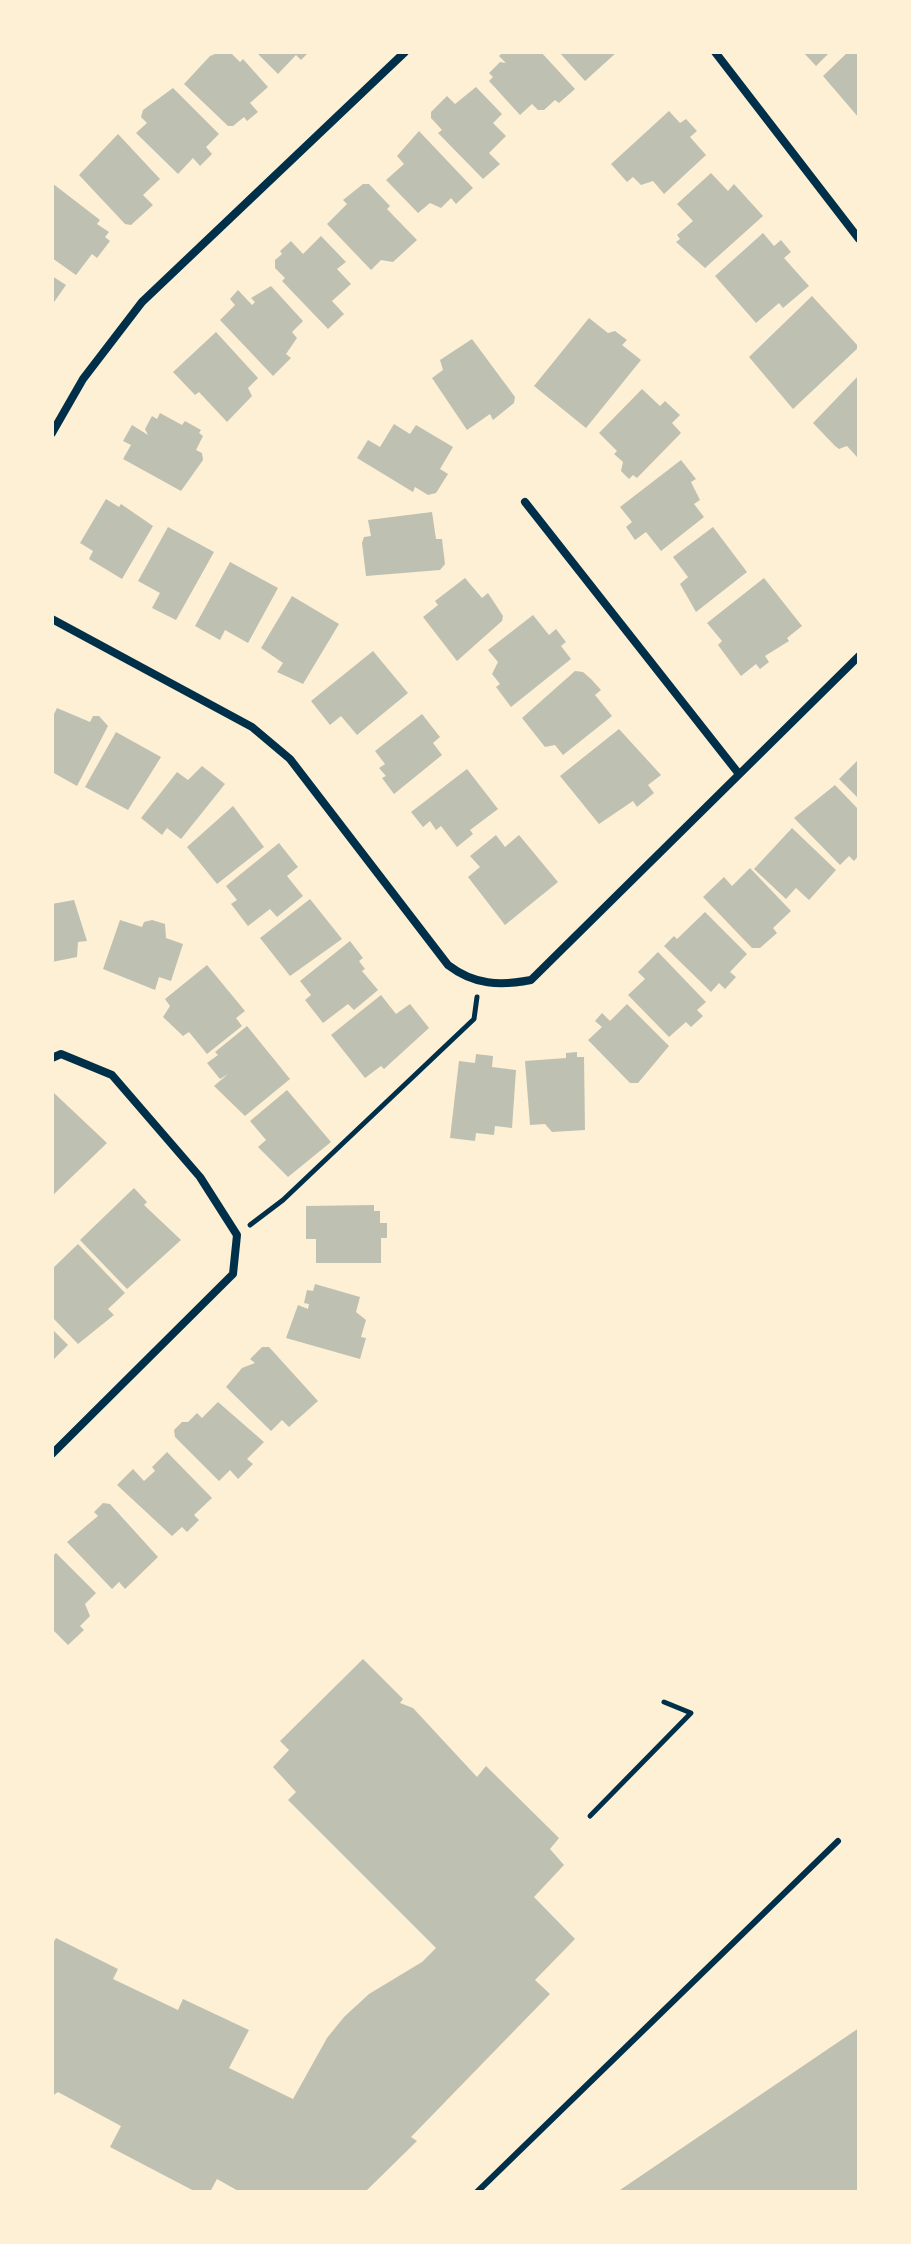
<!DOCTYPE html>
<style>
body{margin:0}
#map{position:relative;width:911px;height:2244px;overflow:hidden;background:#fdf0d5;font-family:Signika,sans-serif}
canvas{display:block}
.frame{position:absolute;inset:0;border:54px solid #fdf0d5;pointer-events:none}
</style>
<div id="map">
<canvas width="911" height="2244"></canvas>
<div class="frame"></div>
</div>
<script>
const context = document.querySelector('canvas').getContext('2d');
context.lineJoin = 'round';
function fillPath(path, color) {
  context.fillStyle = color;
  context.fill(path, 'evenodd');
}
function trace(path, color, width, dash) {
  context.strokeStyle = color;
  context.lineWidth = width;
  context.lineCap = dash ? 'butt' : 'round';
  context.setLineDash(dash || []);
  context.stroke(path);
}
fillPath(new Path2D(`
 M220 52H230L240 62 243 59 268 87 250 103 258 112 247 121 244 117 233 126H228L184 84 210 56Z
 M256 52H309L301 60 296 55 278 74Z
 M503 52H541L575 89 559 103 555 100 544 110H538L532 104 520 115 489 81 493 77 489 73 500 62 506 63 499 56Z
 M559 52H617L585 81Z
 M803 52H830L816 66Z
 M848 52H859V118L823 76Z
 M476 87 502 114 493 123 506 136 489 153 500 164 483 179 438 133 442 130 431 118V112L447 96 455 104Z
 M173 88 219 134 206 147 212 154 200 166 193 158 178 174 136 133 147 123 141 117 143 110Z
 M669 111 680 123 686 119 697 131 690 137 706 155 664 194 653 181 641 185 633 177 627 182 611 164Z
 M419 131 473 188 456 204 451 198 441 208 430 203 418 213 386 180 404 164 397 156Z
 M118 134 160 179 143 195 153 205 131 225 125 224 79 175Z
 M711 173 728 191 734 184 763 216 705 268 676 242 680 239 677 235 693 221 677 204Z
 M52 183 100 220 97 224 109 232 105 237 110 241 97 258 92 254 76 275 52 258Z
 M363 184H369L390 206 387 209 417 240 393 262 381 260 371 270 327 224 347 204 343 200Z
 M763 233 774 246 781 240 791 252 784 258 809 286 783 308 779 303 756 323 715 276Z
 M321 236 346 262 337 269 351 284 332 301 344 314 328 329 282 281 285 278 275 268V260L282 254 280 251 291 241 303 254Z
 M52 276 66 285 52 305Z
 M271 286 303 321 292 332 297 338 286 354 291 358 273 376 220 320 235 305 230 299 238 290 252 305 255 302 251 298Z
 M812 296 859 347 793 409 749 357Z
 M589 318 608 333 615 331 627 340 622 345 641 360 586 428 534 386Z
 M216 332 258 378 248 388 252 396 227 422 199 392 195 395 173 372Z
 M472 339 515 397 514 403 493 420 490 414 467 430 432 378 443 370 440 360Z
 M859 375V455L857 457 847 446 839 449 835 446 813 423Z
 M642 389 660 406 665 401 680 415 672 423 681 433 637 478 633 475 629 479 621 471 623 462 614 454 617 451 599 433Z
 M160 413 182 425 185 421 201 430 199 433 203 436 196 450 202 453 203 460 181 491 123 459 131 445 123 441 132 425 148 435 145 429 152 416 157 419Z
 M394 424 410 434 416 425 453 447 440 469 448 474 436 493 428 495 415 487 413 492 357 458 368 440 380 447Z
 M681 460 696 479 691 482 700 500 694 504 704 517 661 551 646 532 635 540 626 527 632 522 620 507Z
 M106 499 119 507 121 504 153 526 122 579 89 559 93 551 80 543Z
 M432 512 436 539H442L445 564 440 570 366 576 362 543 364 537 371 536 368 520Z
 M168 527 214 552 176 620 152 608 160 593 138 581Z
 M713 527 747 572 696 612 680 584 688 577 673 557Z
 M230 562 278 588 248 643 225 630 220 640 195 626Z
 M465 578 482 598 488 593 503 616 502 621 457 661 423 617 438 605 435 601Z
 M764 578 802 626 787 638 789 641 765 656 769 662 760 669 756 664 741 676 718 645 722 641 707 623Z
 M292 596 339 624 303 684 277 672 283 663 261 648Z
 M533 615 549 635 556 629 566 642 561 646 571 659 511 707 496 687 500 684 492 674 498 662 488 650Z
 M373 651 408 693 357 735 341 716 330 725 311 701Z
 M575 671 583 672 591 679 601 690 595 695 612 716 563 755 555 745 545 747 522 718Z
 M57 708 90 722 93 716H99L108 726 77 786 52 772V718Z
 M422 714 440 737 433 743 442 755 394 794 382 778 386 776 379 768 385 764 375 751Z
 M619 729 661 775 648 785 654 793 637 807 633 801 599 824 560 776Z
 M116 732 161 757 128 810 85 787Z
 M859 759V799L839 779Z
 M202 766 225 784 181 839 167 828 162 835 141 818 177 772 188 780Z
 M467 769 498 809 470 830 473 834 457 847 441 826 436 830 430 821 423 827 411 812Z
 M835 785 859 810V855L854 861 849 856 840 865 794 818Z
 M233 806 264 847 217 884 187 847Z
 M792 828 836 870 809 900 796 888 786 899 754 869Z
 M496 835 505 847 519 835 558 882 505 925 468 877 480 867 470 856Z
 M279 843 298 867 287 876 303 896 277 917 270 909 248 926 231 904 237 900 226 886Z
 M750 868 791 911 773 928 777 933 760 948H752L703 897 724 877 732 886Z
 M310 899 342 939 290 976 260 938Z
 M74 900 87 941 78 942 77 957 52 962V904Z
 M705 912 747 954 730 972 736 977 725 989 719 983 711 992 664 946 674 936 677 939Z
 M120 920 142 927 144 922 152 920 165 924 166 938 183 944 171 981 159 977 155 990 103 969Z
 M350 941 363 958 359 961 365 969 362 971 378 990 354 1010 348 1004 323 1023 305 1000 311 995 300 981Z
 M658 952 706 1002 697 1010 703 1016 691 1027 686 1022 669 1037 628 995 645 979 638 972Z
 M207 965 245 1011 236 1018 242 1026 207 1054 189 1032 183 1036 163 1017 170 1006 165 999Z
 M381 995 396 1014 410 1004 429 1028 384 1069 381 1066 365 1078 331 1035Z
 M627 1004 669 1046 638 1083H630L588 1040 602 1027 595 1021 602 1013 610 1021Z
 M247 1026 290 1079 245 1116 214 1086 228 1074 220 1079 207 1063 218 1055 215 1052Z
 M577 1052V1057H584L585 1130 552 1132 545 1124 530 1125 525 1061 566 1058V1053Z
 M476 1054 493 1056 492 1067 516 1070 512 1128 495 1126 494 1135 476 1133 475 1141 450 1138 459 1061 475 1063Z
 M287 1090 331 1142 288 1177 258 1147 266 1140 250 1121Z
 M54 1093 107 1143 52 1196V1095Z
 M134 1188 147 1202 144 1205 181 1240 127 1289 80 1240Z
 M374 1205V1211H380V1223H387V1238H381V1263H316V1239H306V1206Z
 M78 1244 125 1293 108 1309 114 1315 78 1344 52 1317V1269Z
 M315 1284 360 1297 356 1312 366 1320 361 1337 366 1338 360 1359 286 1338 298 1305 308 1309 309 1304 304 1303 307 1290 313 1291Z
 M52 1329 68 1345 52 1361Z
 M262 1347H269L318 1401 289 1427 282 1420 271 1431 226 1387 242 1368 255 1363 250 1359Z
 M218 1402 264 1442 247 1459 253 1464 238 1479 230 1470 219 1481 175 1437 174 1430 182 1422H188L197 1413 202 1418Z
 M167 1452 212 1498 194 1515 199 1520 187 1532 182 1527 172 1536 117 1485 133 1469 144 1481 155 1471 152 1467Z
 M103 1503 110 1504 158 1557 125 1589 119 1582 112 1589 67 1542 98 1516 94 1512Z
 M56 1553 96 1593 85 1604 90 1616 80 1626 84 1630 68 1645 52 1629V1557Z
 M363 1659 403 1699 400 1703 413 1708 477 1777 486 1766 559 1838 550 1849 564 1865 534 1897 575 1939 535 1980 550 1994 411 2137 417 2141 365 2192H240L217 2179 210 2192H196L110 2147 121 2126 58 2092 52 2096V1945L56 1938 118 1969 113 1979 178 2010 183 1999 249 2030 229 2068 293 2099 327 2038 344 2017 369 1994 422 1962 436 1948 288 1800 296 1792 273 1767 289 1750 280 1741Z
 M859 2028V2192H617Z`), '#bec0b2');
trace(new Path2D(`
 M250 1225 283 1200 474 1019 477 997
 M590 1816 691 1713 664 1702`), '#003049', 5);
trace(new Path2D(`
 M477 2192 838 1841`), '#003049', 6);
trace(new Path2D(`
 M715 52 859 239
 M52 433 83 379 142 302 405 52
 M525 502 739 774
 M52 619 252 727 290 759 448 965C474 985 500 986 531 980L859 656
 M52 1058 61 1054 112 1075 200 1177 237 1235 233 1274 52 1454`), '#003049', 8);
</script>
